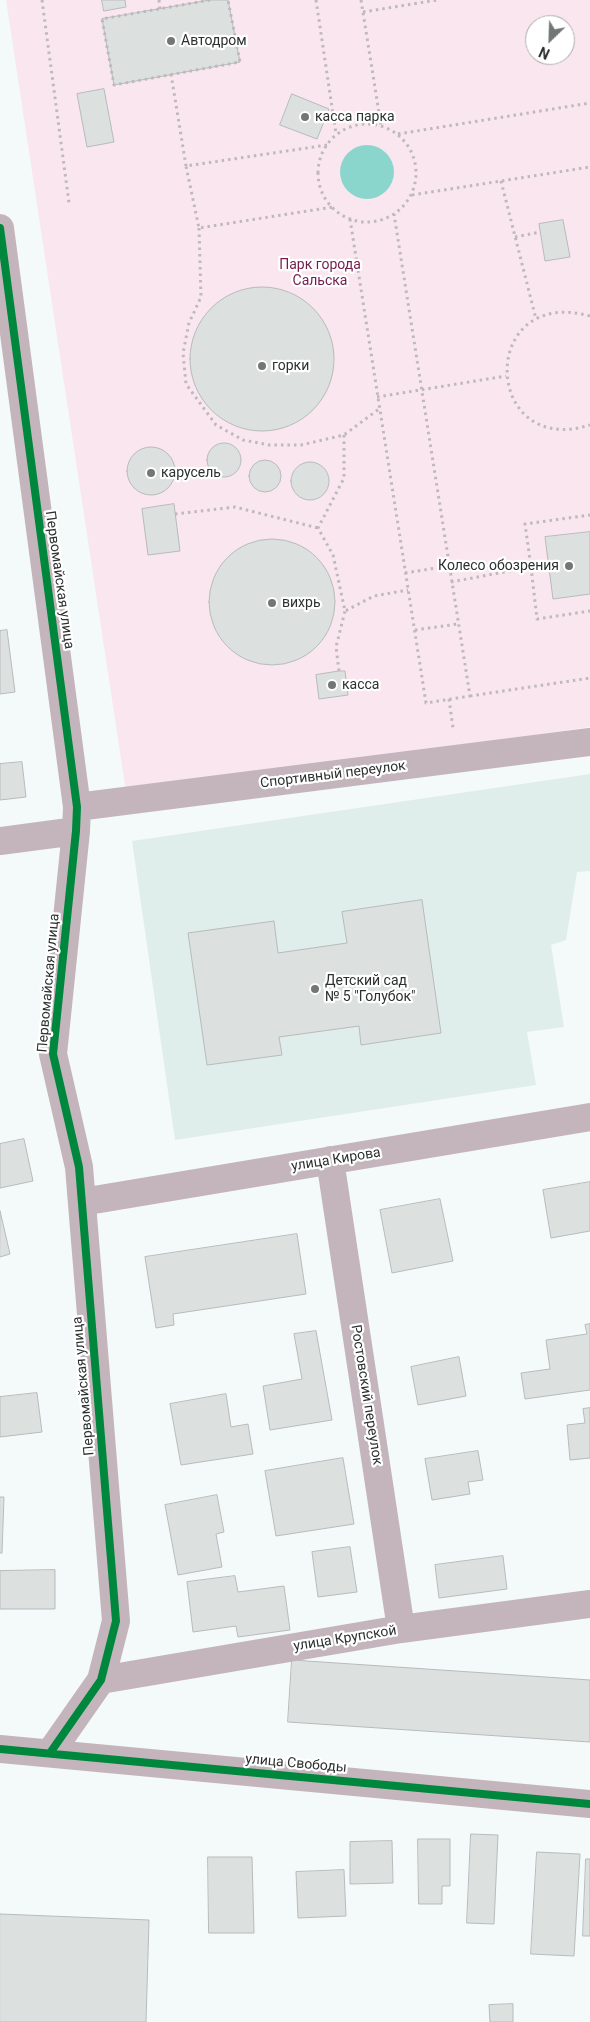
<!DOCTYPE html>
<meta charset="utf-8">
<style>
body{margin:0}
#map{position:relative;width:590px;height:2022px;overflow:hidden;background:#f4faf9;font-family:Roboto,sans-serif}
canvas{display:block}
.north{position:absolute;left:525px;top:15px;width:50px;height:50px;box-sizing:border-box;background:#fff;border:1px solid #abacac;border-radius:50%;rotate:204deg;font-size:14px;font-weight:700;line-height:20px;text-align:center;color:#2c302f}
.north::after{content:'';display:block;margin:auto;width:18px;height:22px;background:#727776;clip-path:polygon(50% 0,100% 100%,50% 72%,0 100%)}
</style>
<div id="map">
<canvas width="590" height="2022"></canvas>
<div class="north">N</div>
</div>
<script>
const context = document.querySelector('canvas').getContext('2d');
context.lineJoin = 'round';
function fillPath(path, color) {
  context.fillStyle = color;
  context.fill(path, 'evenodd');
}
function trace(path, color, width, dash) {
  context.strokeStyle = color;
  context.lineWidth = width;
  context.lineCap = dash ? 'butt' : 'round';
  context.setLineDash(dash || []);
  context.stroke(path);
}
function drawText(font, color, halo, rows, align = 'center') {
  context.font = font + ' Roboto,sans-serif';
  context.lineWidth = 4.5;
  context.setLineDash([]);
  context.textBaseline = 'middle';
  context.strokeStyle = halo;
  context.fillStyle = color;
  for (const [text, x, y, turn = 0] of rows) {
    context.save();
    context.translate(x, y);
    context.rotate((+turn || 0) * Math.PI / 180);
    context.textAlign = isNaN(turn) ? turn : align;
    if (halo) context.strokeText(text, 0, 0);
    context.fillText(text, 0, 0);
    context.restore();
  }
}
fillPath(new Path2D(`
 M590 774V871L577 872 566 940 551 945 564 1027 527 1032 536 1085 175 1140 132 841Z`), '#e0eeeb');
fillPath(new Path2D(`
 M6 0H590V727L126 792ZM535 25H565V55H535Z`), '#fae6ef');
fillPath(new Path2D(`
 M340 172a27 27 0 1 1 54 0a27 27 0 1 1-54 0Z`), '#8bd6cc');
const building = new Path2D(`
 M102 0H125L126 7 104 11Z
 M210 0H228L240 62 114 85 102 19Z
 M104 89 114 142 87 147 77 94Z
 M292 94 329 109 317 139 280 125Z
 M563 220 570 257 545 261 539 224Z
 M190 359a72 72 0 1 1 144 0a72 72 0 1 1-144 0Z
 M207 460a17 17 0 1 1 34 0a17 17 0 1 1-34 0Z
 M127 471a24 24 0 1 1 48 0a24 24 0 1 1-48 0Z
 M249 476a16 16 0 1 1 32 0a16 16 0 1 1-32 0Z
 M291 481a19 19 0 1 1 38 0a19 19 0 1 1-38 0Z
 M174 504 180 551 148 555 142 509Z
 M590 532V594L553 599 545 537Z
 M209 602a63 63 0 1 1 126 0a63 63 0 1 1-126 0Z
 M7 630 15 692 0 694V631Z
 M339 671H345L348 695 319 699 316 675Z
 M22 762 26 797 0 800V764Z
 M422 900 441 1033 361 1045 359 1026 279 1037 282 1055 207 1065 188 933 274 921 278 953 347 943 342 912Z
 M24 1139 33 1181 0 1188V1144Z
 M590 1182V1231L551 1238 543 1190Z
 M440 1199 453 1261 392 1273 380 1210Z
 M0 1211 10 1254 0 1257Z
 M297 1234 306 1294 173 1314 174 1325 156 1328 145 1257Z
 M590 1324V1390L525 1399 521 1373 550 1369 546 1340 587 1334 585 1325Z
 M316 1331 332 1420 270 1430 263 1386 302 1379 294 1334Z
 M459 1357 466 1396 418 1405 411 1367Z
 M37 1393 42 1432 0 1437V1397Z
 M226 1394 231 1427 248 1424 253 1454 181 1465 170 1404Z
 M590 1408V1458L570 1460 567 1425 585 1423 583 1409Z
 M478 1451 483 1480 468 1482 470 1494 432 1500 425 1459Z
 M343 1458 354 1524 276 1536 265 1471Z
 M217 1495 224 1532 216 1534 222 1567 178 1575 165 1505Z
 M0 1497H4L2 1553H0Z
 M350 1547 357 1592 318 1597 312 1552Z
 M503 1556 507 1589 439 1598 435 1565Z
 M55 1570V1609H0V1571Z
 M235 1576 238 1592 284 1586 290 1630 238 1637 236 1626 193 1632 187 1582Z
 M292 1660 590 1680V1742L288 1722Z
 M471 1834 498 1835 494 1924 467 1923Z
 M418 1839H450V1886H442V1904H419Z
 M392 1841 393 1883 350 1884V1842Z
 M537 1852 580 1854 574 1956 531 1954Z
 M208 1857H252L254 1933H209Z
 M586 1859H590V1936H583Z
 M344 1870 346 1916 298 1918 296 1872Z
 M0 1914 149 1920 146 2022H0Z
 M513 2004V2022H490L489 2005Z`);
fillPath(building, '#dce1e0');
trace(building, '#b7bbbb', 1);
trace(new Path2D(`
 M42 0 69 203
 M159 0 160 9
 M210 0 102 19 114 85 240 62 228 0
 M316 0 336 134
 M361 0 381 125
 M363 12 437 0
 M171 74 186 166
 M318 173a49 49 0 1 1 98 0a49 49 0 1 1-98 0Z
 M398 134 590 103
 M327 145 186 166 199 228 333 207
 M501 181 536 319
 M412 195 590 167
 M350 219 426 703 470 696 394 214
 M199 228 201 297 189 323 183 353 186 384 216 425 243 440 269 445H301L344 435 379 409
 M515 237 540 232
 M590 316C477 285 482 459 590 425
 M377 397 506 376
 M344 435V478L318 528 333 555 345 611 374 596 408 590
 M175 514 235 507 318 528
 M531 567 537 619 590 611
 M405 573 448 566
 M451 582 531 567 525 524 590 515
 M415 630 458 624
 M339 671 336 647 345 611
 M470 696 590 678
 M449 699 453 728`), '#beb9bc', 3, [2.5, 4]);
trace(new Path2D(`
 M0 228 77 807 76 831 53 1054 79 1167 116 1621 101 1680 50 1753
 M77 807 590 742
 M0 841 76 831
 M330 1160 401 1629
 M82 1202 590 1117
 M101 1680 401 1629 590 1604
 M0 1749 590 1804`), '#c4b5bc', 28);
trace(new Path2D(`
 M0 228 77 807 76 831 53 1054 79 1167 116 1621 101 1680 50 1753
 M0 1749 590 1804`), '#00873e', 8);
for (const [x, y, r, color] of [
 [171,41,5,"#727776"],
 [305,117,5,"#727776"],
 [262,366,5,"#727776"],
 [151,473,5,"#727776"],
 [569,566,5,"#727776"],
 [272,603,5,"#727776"],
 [332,685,5,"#727776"],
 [315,989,5,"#727776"]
]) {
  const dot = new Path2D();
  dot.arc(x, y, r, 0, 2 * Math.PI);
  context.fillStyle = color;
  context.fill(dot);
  trace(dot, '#fff', 2);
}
drawText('14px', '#2c302f', '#fff', [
 ["Автодром",181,41],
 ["касса парка",315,117],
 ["горки",272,366],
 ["карусель",161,473],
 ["Колесо обозрения",559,566,"right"],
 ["вихрь",282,603],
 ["касса",342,685],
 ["Детский сад",325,981],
 ["№ 5 \"Голубок\"",325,997]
], 'left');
drawText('14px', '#741c4d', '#fff', [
 ["Парк города",320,265],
 ["Сальска",320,281]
]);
drawText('14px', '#2c302f', '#fff', [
 ["Первомайская улица",59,580,82],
 ["Спортивный переулок",333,775,-7],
 ["Первомайская улица",49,983,-85],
 ["улица Кирова",336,1160,-9],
 ["Первомайская улица",84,1386,-95],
 ["Ростовский переулок",366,1395,81],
 ["улица Крупской",345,1639,-9],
 ["улица Свободы",296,1764,5]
]);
</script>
